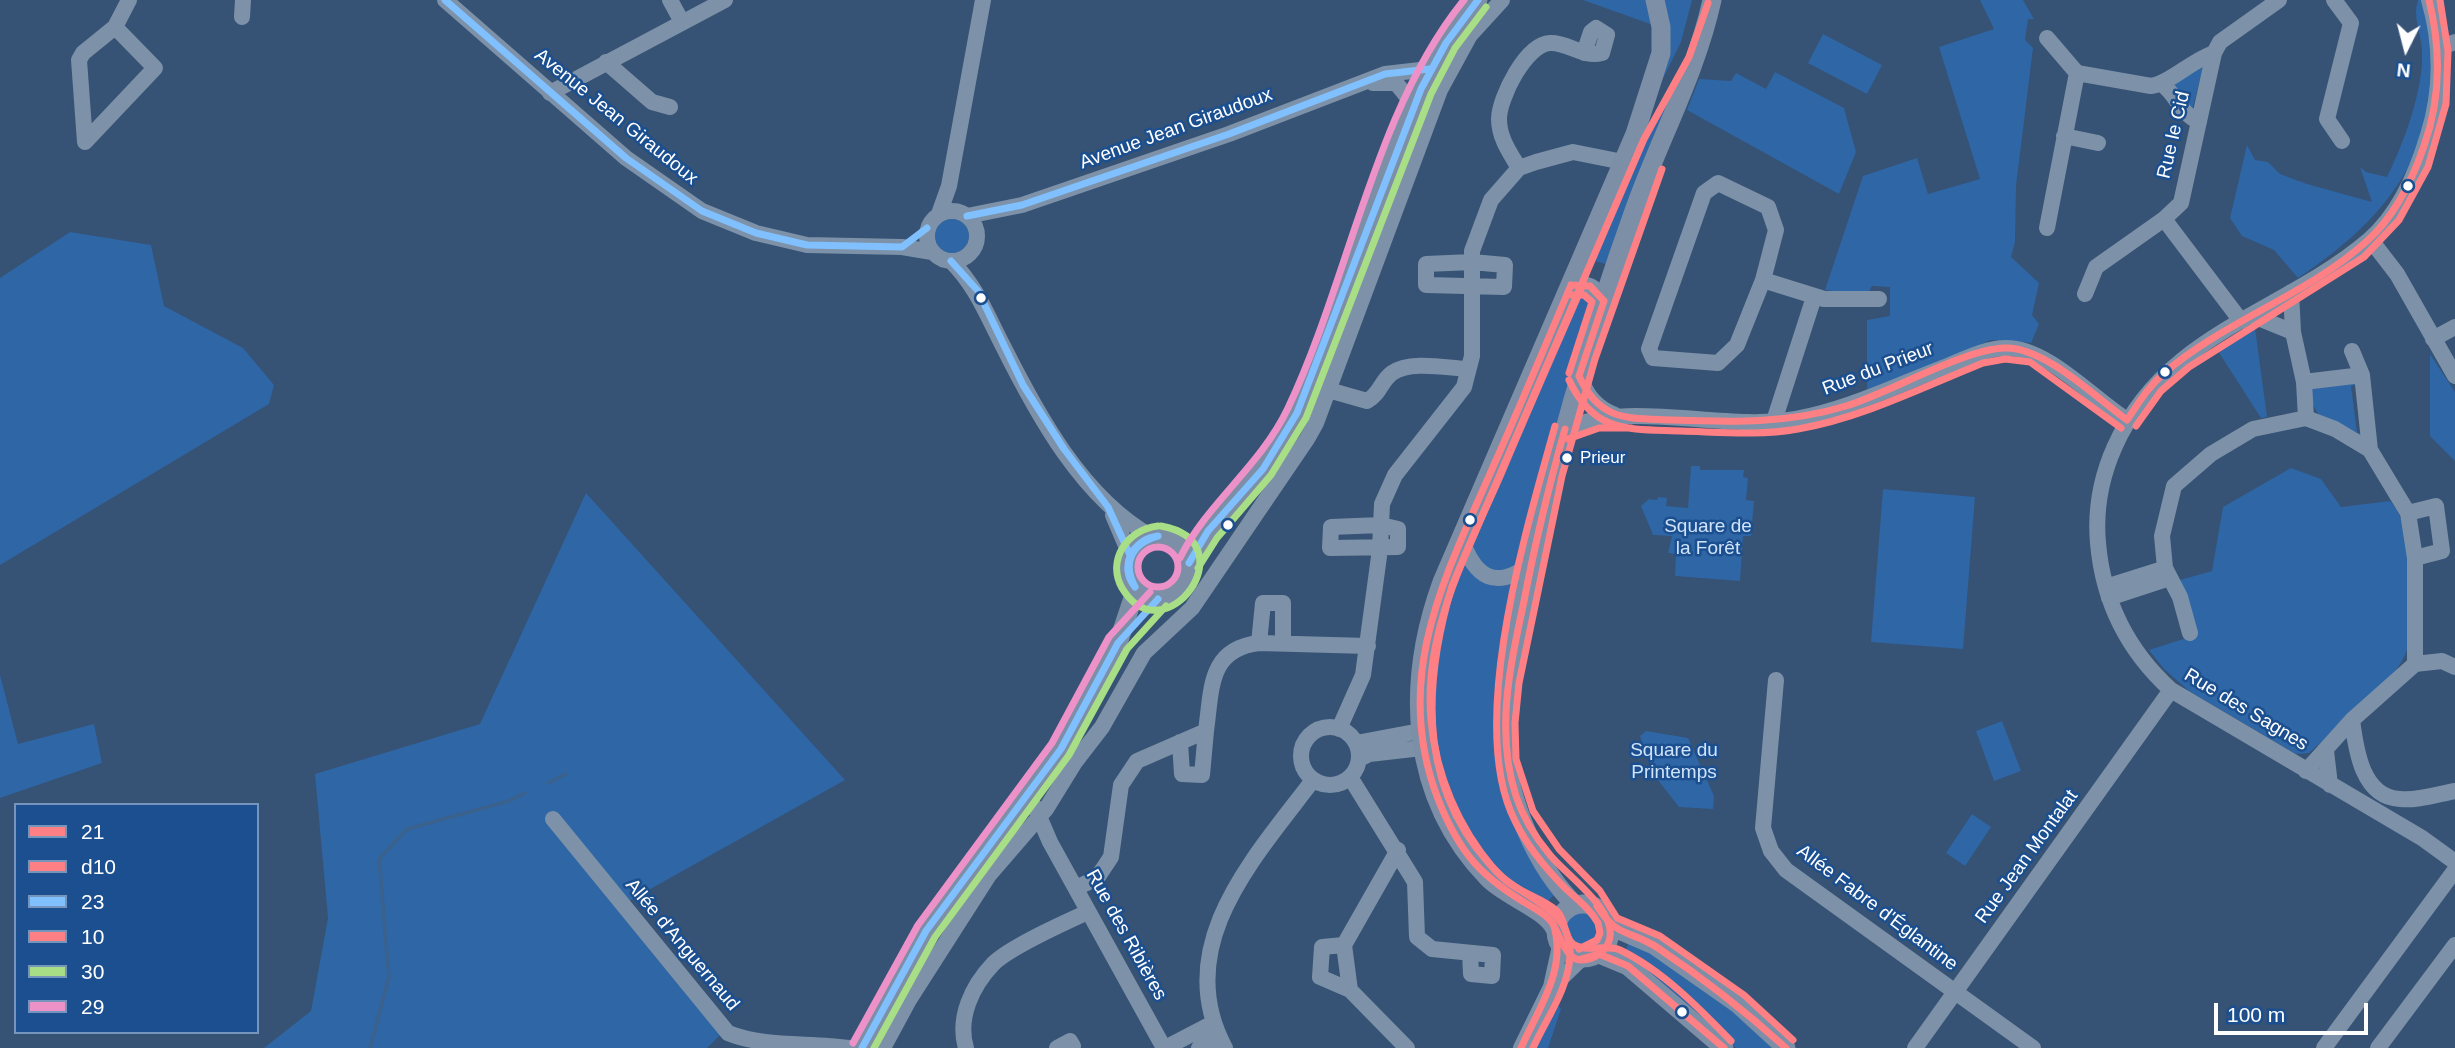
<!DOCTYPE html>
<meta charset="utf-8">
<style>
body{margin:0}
#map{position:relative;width:2455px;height:1048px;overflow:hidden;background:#365274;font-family:Arial,sans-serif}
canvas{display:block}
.legend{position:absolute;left:14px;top:803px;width:245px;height:231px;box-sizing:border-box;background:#1b4f8f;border:2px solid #7695bc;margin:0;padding:9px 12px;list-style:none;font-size:21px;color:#fff}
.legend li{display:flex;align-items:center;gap:14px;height:35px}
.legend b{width:35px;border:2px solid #7695bc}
.north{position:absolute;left:2371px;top:14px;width:70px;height:70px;-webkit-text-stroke:5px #1b4f8f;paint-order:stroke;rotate:186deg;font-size:19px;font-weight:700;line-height:28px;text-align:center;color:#fff}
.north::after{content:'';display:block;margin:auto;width:24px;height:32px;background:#fff;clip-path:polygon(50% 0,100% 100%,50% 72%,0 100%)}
.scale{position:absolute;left:2214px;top:1003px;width:154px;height:32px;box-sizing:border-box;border:4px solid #fff;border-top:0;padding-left:9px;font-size:21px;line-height:24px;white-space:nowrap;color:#fff;-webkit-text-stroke:5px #1b4f8f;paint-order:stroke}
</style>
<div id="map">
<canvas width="2455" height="1048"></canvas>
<ul class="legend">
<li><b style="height:9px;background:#ff8084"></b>21</li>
<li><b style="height:9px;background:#ff8084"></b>d10</li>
<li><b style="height:9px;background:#80c0ff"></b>23</li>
<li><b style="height:9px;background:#ff8084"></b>10</li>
<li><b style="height:9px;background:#a8de85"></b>30</li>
<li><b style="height:9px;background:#ed92c8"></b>29</li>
</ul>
<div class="north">N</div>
<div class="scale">100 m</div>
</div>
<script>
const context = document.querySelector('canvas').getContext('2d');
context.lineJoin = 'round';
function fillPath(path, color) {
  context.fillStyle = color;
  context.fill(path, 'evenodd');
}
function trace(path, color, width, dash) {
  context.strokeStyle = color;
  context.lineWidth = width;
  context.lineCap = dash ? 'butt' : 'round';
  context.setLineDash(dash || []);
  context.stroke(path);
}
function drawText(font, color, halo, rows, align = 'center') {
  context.font = font + ' Arial,sans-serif';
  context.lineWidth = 5;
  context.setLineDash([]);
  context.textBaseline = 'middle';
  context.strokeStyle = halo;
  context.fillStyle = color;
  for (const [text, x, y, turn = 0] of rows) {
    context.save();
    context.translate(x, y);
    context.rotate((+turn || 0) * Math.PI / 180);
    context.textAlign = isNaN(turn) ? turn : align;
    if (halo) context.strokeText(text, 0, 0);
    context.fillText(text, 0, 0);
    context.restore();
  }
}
fillPath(new Path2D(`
 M1583 0H1649L1653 25Z
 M1660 0H1692L1681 42 1649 107Z
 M1980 0H2023L2034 19H2028L2025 40 2033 48 2016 186 2015 242 2011 257 2039 283 2032 315 2039 324 2031 343 1991 340 1867 390V320L1890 316V287L1872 286 1867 295 1825 290 1863 176 1917 158 1928 194 1980 179 1939 47 1994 29Z
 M2418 0H2424C2452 129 2404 208 2298 278L2274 250 2242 236 2230 218 2247 145 2255 160 2268 162 2280 174 2307 184 2372 202 2360 167 2366 172 2387 177C2404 142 2423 92 2422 53 2422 34 2412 19 2418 0Z
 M1823 34 1882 65 1867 94 1808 63Z
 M2196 67H2203L2191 115 2172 85Z
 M1775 72 1844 108 1856 152 1839 194 1687 110 1699 79 1731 81 1736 73 1766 89Z
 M1678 84 1612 266 1589 259C1614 201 1633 130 1678 84Z
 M935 236a17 17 0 1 1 34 0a17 17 0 1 1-34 0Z
 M70 232 151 245 164 306 243 348 274 385 269 404 0 565V278Z
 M1578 290 1596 295 1522 564 1505 573 1487 571 1470 544 1472 529Z
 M2255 328 2267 417 2261 418 2216 348Z
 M2430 354 2455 392V461L2430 436Z
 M2357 382 2359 384 2351 386 2357 433H2366L2361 440C2337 426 2310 421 2311 389Z
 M1691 466H1700V470H1744L1743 477 1748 478 1746 500 1754 501 1751 536H1743L1740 581 1675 576 1676 554 1668 553 1672 536 1653 535 1641 506 1649 499 1657 500 1658 497 1667 498 1666 506 1688 508Z
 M2291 468 2321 479 2341 507 2390 501C2407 520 2408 546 2409 572 2410 592 2414 617 2411 637 2402 684 2342 723 2309 753L2296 754 2189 691 2164 669 2149 650 2196 635 2180 580 2212 571 2223 507Z
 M1883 489 1975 497 1963 649 1871 642Z
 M586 493 845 780 620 906 728 1027 707 1048H264L311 1011 328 918 315 774 480 724Z
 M1462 552 1496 582H1521L1496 724 1556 893 1542 907C1526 897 1505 888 1492 875 1442 822 1414 714 1429 643 1435 613 1451 582 1462 552Z
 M0 675 18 744 94 724 102 763 0 798Z
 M2002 721 2021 771 1994 781 1976 731Z
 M1646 731 1688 738 1714 796 1713 809 1679 807 1654 775 1640 736Z
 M1972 814 1991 827 1965 866 1946 853Z
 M1564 930a20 20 0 1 1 40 0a20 20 0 1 1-40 0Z
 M1630 940 1682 972 1779 1048H1736L1717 1029 1623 955Z
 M1555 1002 1561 1009 1548 1048H1532Z`), '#2f66a5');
trace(new Path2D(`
 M548 783 566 774
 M370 1048 389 977 379 859 407 829 509 801 525 793`), '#3b618d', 3.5);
trace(new Path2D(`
 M445 0 626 158 702 211 756 233 807 245 902 247 932 252
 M670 0 682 22
 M2334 0 2351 23 2327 119 2342 141
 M2429 0C2442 44 2442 92 2428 135 2417 172 2399 214 2369 240 2282 314 2166 332 2115 446 2101 477 2095 509 2098 543 2103 601 2128 651 2171 690L2422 838 2455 862
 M242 17 243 0
 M2047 38 2077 73
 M2438 48 2455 42
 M606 62 652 102 670 107
 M1373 83H1396L1413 104
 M2163 85C2179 98 2179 112 2199 122
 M550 93 725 0
 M2064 136 2098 143
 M85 142 79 60 83 53 115 27 129 0
 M85 142 155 68 115 27
 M1519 168C1510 153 1499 138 1499 119 1499 98 1526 44 1550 43 1568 42 1582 58 1602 53L1607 35 1596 28 1591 32 1584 53
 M927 236a25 25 0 1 1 50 0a25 25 0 1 1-50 0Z
 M939 214 949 186 983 0
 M967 216 1022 205 1229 134 1385 74 1429 69
 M2047 228 2077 73 2151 86C2169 84 2192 60 2214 53
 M2370 239 2397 274 2455 376
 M951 261C976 286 986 313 1002 344 1037 414 1082 498 1152 537
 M1472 262 1505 265 1504 287 1426 285V264Z
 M1763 280 1776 230 1768 207 1718 183 1704 193 1649 349 1653 358 1718 363 1737 345 1763 280 1824 299H1879
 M1571 285C1588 282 1595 286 1604 301
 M2291 292 2293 332 2304 382 2306 418
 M2085 294 2096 267 2164 219
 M2251 315 2293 332
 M2241 321 2164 219 2181 203 2214 53 2220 42 2279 0
 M2433 339 2455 327
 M2352 351 2362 375 2370 450
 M1579 376C1587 395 1595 407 1615 415
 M2304 382 2362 375
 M1318 387 1367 401C1380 394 1381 381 1392 373 1410 360 1447 368 1468 369
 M1774 421 1814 297
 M1565 429C1630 399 1723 432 1796 419 1846 410 1893 387 1940 369 1961 361 1984 348 2006 348 2048 348 2092 398 2127 420
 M2408 513 2436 506 2442 551 2415 558
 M1113 515 1130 555
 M1381 525 1398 529V547L1330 548 1331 527Z
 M1461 537C1474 577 1495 592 1532 563
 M2106 587 2160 570
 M2109 598 2170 578
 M2190 633 2180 597 2165 568 2162 536 2174 486 2211 454 2253 429 2306 418 2335 429 2370 450 2408 513 2415 558V664L2352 720 2306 771
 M1259 643 1263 603H1283V643
 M2415 664 2442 661 2455 667
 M1776 680 1763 828 1771 851 1786 870 2033 1048
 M2352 720C2356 750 2362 797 2400 799 2417 801 2438 794 2455 791
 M1301 756a29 29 0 1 1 58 0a29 29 0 1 1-58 0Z
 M1339 729 1363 675 1380 549 1382 504 1395 475 1464 387 1472 356V251L1491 200 1519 168 1536 162 1573 152 1623 162
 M1180 742 1182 774 1202 775 1206 731
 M1356 743 1420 731
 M2326 751 2330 785
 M1359 759 1369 754 1422 748
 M1350 777 1415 882 1417 937 1432 949 1493 955 1492 976 1471 974 1470 953
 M1035 807 1050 842 1164 1048
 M553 819 728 1033C765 1048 809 1042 850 1048
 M1398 850 1344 945 1350 990 1407 1048
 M1076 888 1097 878 1111 857 1121 785 1137 761 1206 731C1212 689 1208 649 1259 643L1368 646
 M1344 945 1322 947 1320 977 1350 990
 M1551 987 1560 946
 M883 1048 909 1000 989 875 1046 809 1075 762 1102 727 1144 653 1192 608 1307 439 1316 423 1440 90 1470 35 1502 0
 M966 1048C957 1018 972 986 993 964 1010 947 1064 923 1088 912
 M1057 1048 1070 1041 1073 1046
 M1165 1048 1213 1023
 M1199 1048 1219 1037
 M1225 1048C1170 946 1255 857 1313 780
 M1521 1048 1550 989 1581 959
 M1915 1048 2171 690
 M2324 1048 2455 870
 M2378 1048 2455 945`), '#7d92a8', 16);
trace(new Path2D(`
 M1128 567a31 31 0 1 1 62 0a31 31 0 1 1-62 0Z
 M1189 563C1203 531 1227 511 1249 486 1268 464 1283 438 1297 413 1328 339 1354 263 1382 188 1407 121 1429 54 1478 0
 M1556 931a27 27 0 1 1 54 0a27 27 0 1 1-54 0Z
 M1575 905C1536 866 1509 802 1505 747 1502 695 1515 641 1526 590 1553 460 1590 333 1635 208 1660 138 1696 73 1712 0
 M1610 926 1654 945 1738 1004 1786 1048
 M1555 929C1546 909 1505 896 1488 878 1409 796 1405 684 1442 582L1635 134 1661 53V27L1655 0
 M1599 954 1628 966 1724 1048
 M862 1048 926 931 1061 749 1118 643 1136 589`), '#7d8ea7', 19);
trace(new Path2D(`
 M1571 285 1590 286 1604 301 1579 376
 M1579 376C1600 422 1628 418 1671 420 1732 422 1787 424 1846 406 1889 393 1964 349 2005 348 2045 347 2095 397 2127 420
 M2127 420C2138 404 2148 387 2163 374 2224 321 2309 294 2367 241 2395 216 2412 181 2424 146 2441 98 2441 49 2429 0
 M1565 429C1549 486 1535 543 1524 601 1510 667 1495 731 1516 796 1523 818 1535 837 1550 855 1567 876 1619 911 1609 941 1607 947 1602 953 1596 956 1568 970 1564 944 1554 926 1550 918 1542 913 1534 908 1483 879 1460 855 1438 799 1391 677 1445 577 1493 467 1520 407 1545 346 1571 285
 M1597 906C1618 939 1629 929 1658 948 1703 978 1745 1011 1786 1048
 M1581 959 1599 954 1628 966 1724 1048
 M1521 1048C1539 1007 1568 969 1553 923`), '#ff8084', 7);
trace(new Path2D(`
 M1569 373 1592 302 1584 295H1572
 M1569 380C1594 434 1630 429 1681 431 1719 432 1759 436 1798 429 1862 418 1923 387 1983 363L2005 359 2030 362 2121 428
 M1555 426C1527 527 1466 725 1515 821 1527 846 1546 869 1566 889 1578 900 1590 909 1598 923L1600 933 1597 940 1579 949
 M2136 426 2161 391 2189 367 2364 257 2399 220 2428 167 2446 104 2448 51 2440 0
 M1568 439 1599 428H1631
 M1533 1048C1546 1019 1569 988 1570 955 1572 905 1520 899 1494 869 1458 827 1436 775 1431 720 1423 632 1467 552 1501 474 1527 412 1554 351 1581 289`), '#ff8084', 7);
trace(new Path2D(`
 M445 0 626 158 702 211 756 233 807 245 902 247 927 228
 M967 216 1022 205 1229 134 1385 74 1429 69
 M951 261 978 291 1023 385 1064 449 1108 507 1130 555
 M1189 563 1208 531 1263 469 1297 413 1421 89 1446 43 1478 0
 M1135 587C1118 566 1133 539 1158 536
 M1135 587C1122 563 1132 543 1158 536
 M862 1048 926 931 1061 749 1118 643 1158 599`), '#80c0ff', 7);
trace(new Path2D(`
 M1708 3 1689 57 1644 139 1452 586C1421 690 1418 797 1503 878 1518 893 1542 897 1557 911 1566 920 1564 937 1573 944 1585 953 1606 944 1620 950 1662 970 1699 1008 1731 1041
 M1662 169 1595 359 1562 476 1519 683 1515 723 1516 759 1533 811 1559 849 1600 891 1617 918 1660 936 1744 995 1793 1040`), '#ff8084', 7);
trace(new Path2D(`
 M1158 526C1128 529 1106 560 1122 588 1164 658 1250 542 1161 526
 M1198 568 1217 538 1271 475 1306 418 1431 94 1455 48 1486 7
 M874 1048 935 937 1069 755 1127 649 1166 606`), '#a8de85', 7);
trace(new Path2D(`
 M1138 567a20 20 0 1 1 40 0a20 20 0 1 1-40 0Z
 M1180 558C1207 503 1260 467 1288 408 1349 280 1375 109 1464 0
 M853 1043 918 925 1052 743 1109 637 1150 592`), '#ed92c8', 7);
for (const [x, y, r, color] of [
 [2408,186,6,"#fff"],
 [981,298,6,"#fff"],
 [2165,372,6,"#fff"],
 [1567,458,6,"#fff"],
 [1470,520,6,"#fff"],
 [1228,525,6,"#fff"],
 [1682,1012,6,"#fff"]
]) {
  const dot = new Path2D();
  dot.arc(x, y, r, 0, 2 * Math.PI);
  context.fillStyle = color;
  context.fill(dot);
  trace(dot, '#1b4f8f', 2.5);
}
drawText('17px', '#fff', '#1b4f8f', [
 ["Prieur",1580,458]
], 'left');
drawText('19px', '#fff', '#1b4f8f', [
 ["Avenue Jean Giraudoux",616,117,39],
 ["Avenue Jean Giraudoux",1176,129,-20],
 ["Rue le Cid",2174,135,-77],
 ["Rue du Prieur",1878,369,-21],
 ["Rue des Sagnes",2246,710,31],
 ["Rue Jean Montalat",2027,857,-54],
 ["Allée Fabre d'Églantine",1877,908,37],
 ["Rue des Ribières",1126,935,61],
 ["Allée d'Anguernaud",682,945,50]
]);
drawText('19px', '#cfe3fa', '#1b4f8f', [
 ["Square de",1708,527],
 ["la Forêt",1708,549],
 ["Square du",1674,751],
 ["Printemps",1674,773]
]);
</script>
